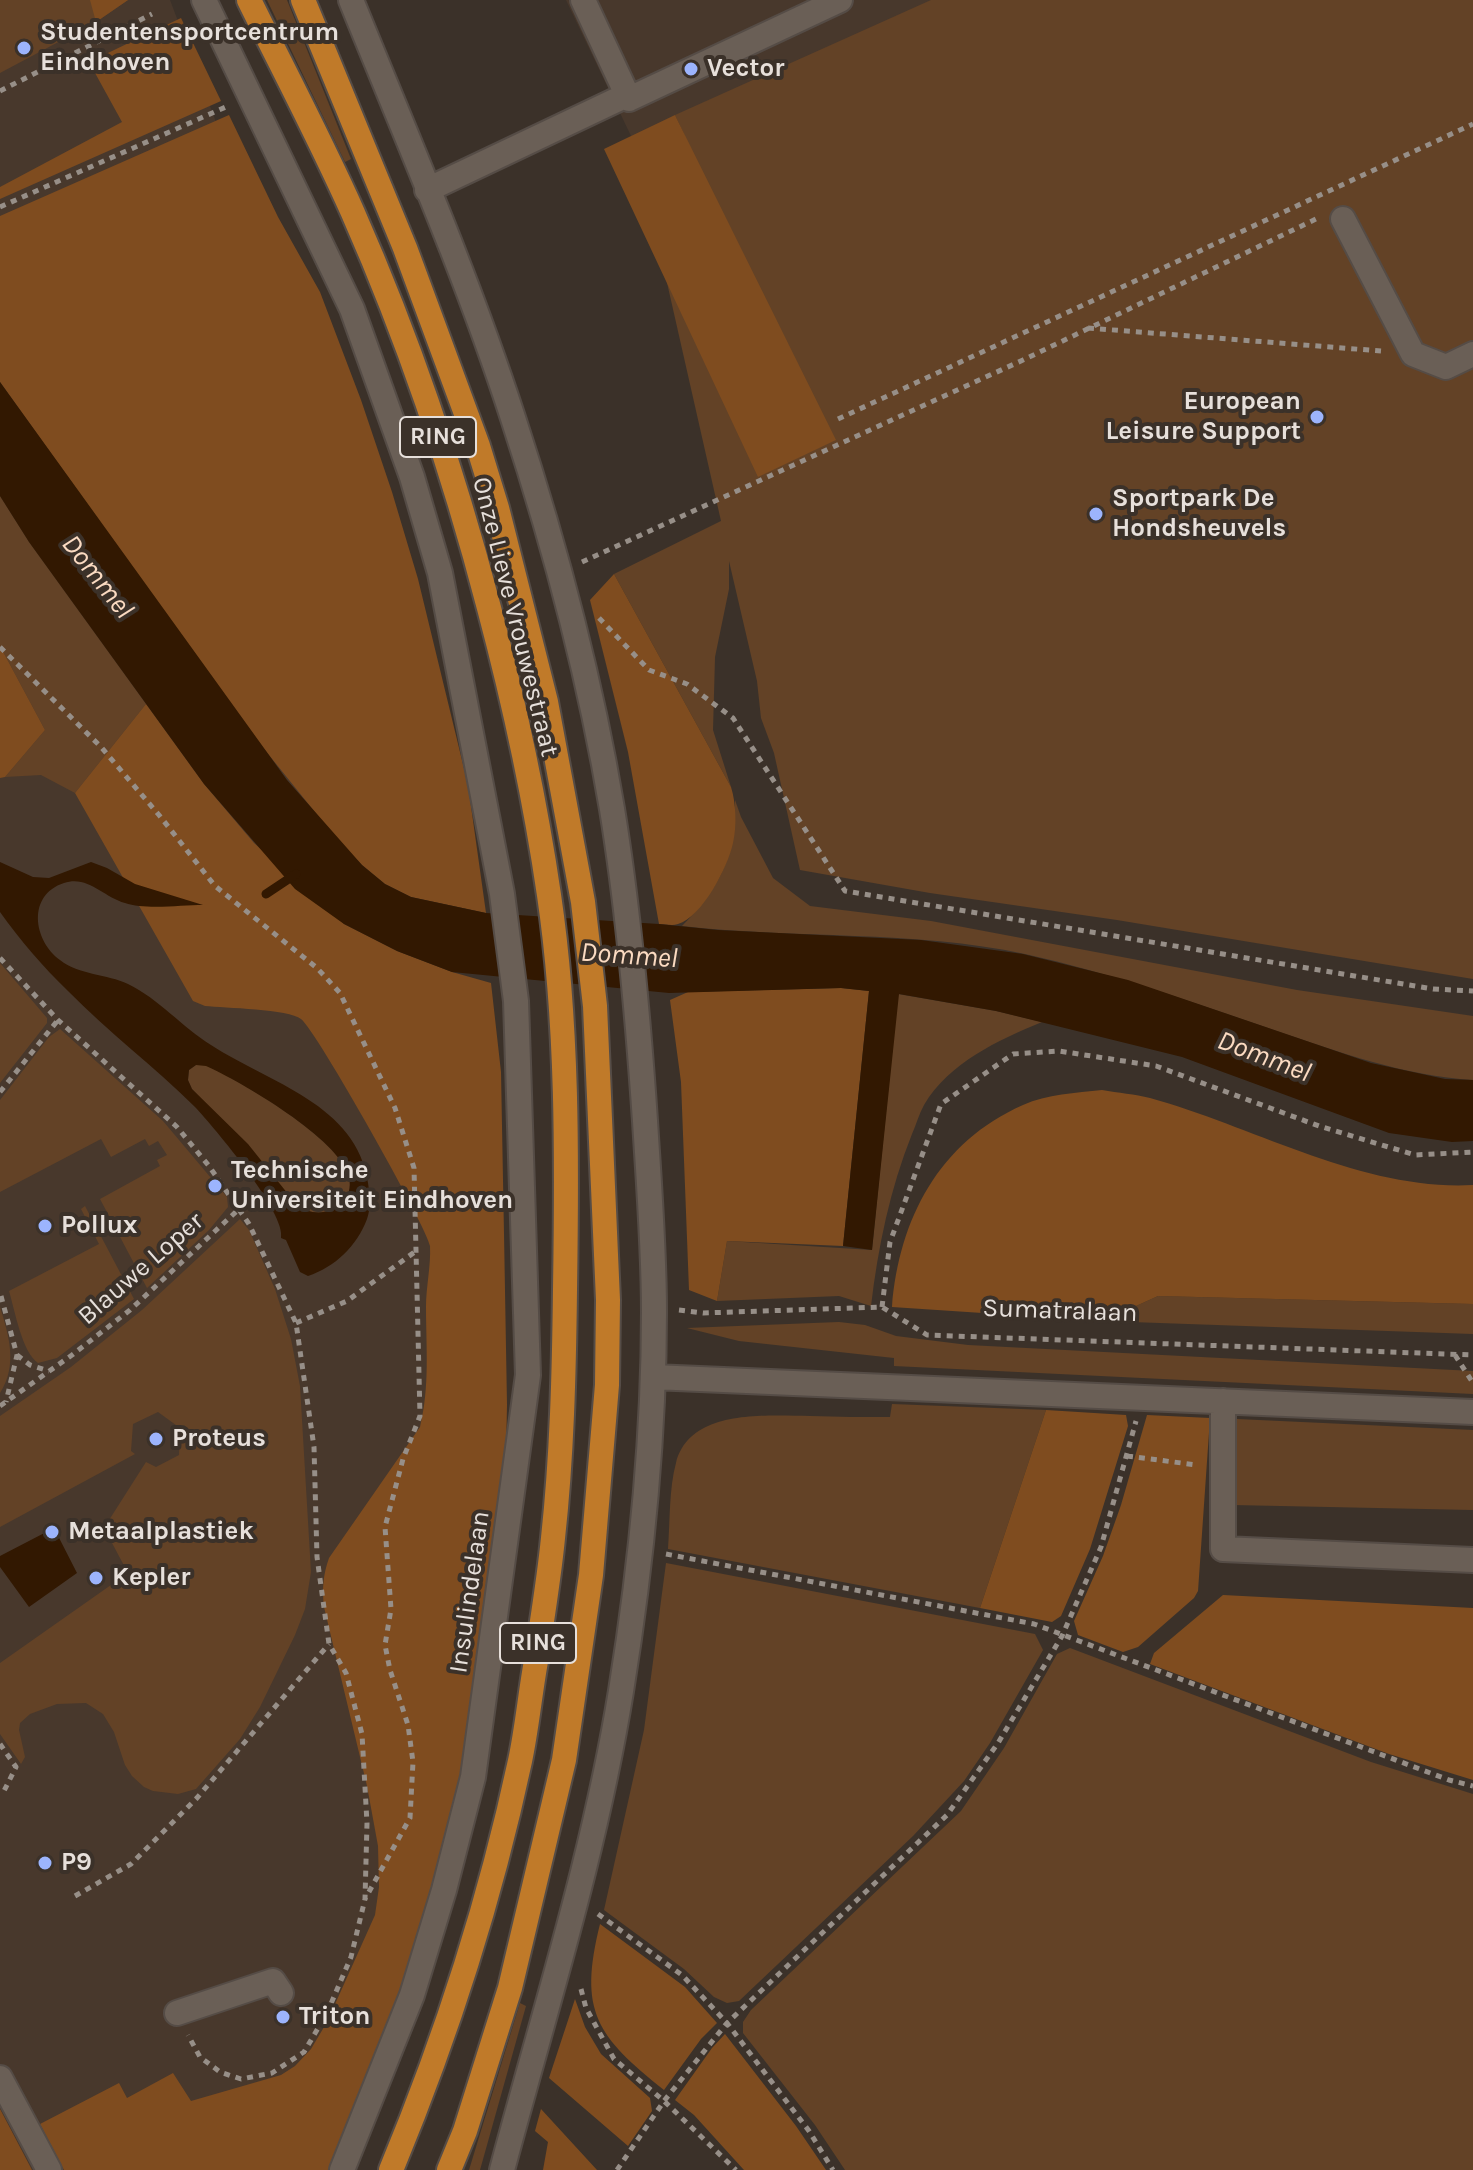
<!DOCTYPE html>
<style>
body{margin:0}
canvas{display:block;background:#3b3129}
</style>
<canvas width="1473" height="2170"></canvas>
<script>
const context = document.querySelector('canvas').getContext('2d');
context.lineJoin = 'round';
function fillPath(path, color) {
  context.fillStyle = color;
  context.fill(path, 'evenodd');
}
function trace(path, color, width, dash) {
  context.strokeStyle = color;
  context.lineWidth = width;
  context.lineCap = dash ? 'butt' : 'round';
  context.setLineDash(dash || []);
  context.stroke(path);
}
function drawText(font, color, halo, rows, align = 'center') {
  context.font = font + ' Karla,sans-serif';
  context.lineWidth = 8;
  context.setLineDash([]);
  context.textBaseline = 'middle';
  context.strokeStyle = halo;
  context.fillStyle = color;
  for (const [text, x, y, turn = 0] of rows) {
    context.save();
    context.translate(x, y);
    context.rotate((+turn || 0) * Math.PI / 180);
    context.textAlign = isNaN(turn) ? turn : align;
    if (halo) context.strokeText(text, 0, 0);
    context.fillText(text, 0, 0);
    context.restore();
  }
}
fillPath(new Path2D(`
 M0 0H170L236 175 473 1297 426 1847 310 2170H0Z
 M566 0H933L632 138Z`), '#48382c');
fillPath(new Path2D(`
 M0 0H128L96 22 0 73Z
 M267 0H287L351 159 345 162Z
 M931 0H1473V979L1117 920 930 893 800 870 774 753 761 718 757 681 729 561V589L715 657 713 730 731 787 614 574 721 521 639 159 685 136 675 115Z
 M0 496 29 542 146 704 75 793 41 775 5 777 45 730 0 646Z
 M735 800 741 817 773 878 810 906 931 921 1297 990 1473 1016V1080C1404 1076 1339 1052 1274 1030 1192 1002 1111 973 1025 954 913 930 796 939 682 926 721 887 736 855 735 800Z
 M0 963 47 1018V1023L0 1083Z
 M898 994 996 1011 1042 1022C998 1040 949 1063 924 1105 919 1114 916 1125 912 1134 890 1189 878 1247 871 1306L839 1296 717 1301 727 1241 872 1250Z
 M60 1029 163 1121 227 1197 228 1207 209 1230 147 1288 100 1199 160 1166 157 1160 167 1155 158 1141 149 1146 145 1139 111 1157 101 1139 0 1192V1100L49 1037Z
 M196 1065H206C240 1081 340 1139 349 1177 356 1208 317 1223 296 1204L192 1089 188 1080 189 1070Z
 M85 1206 134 1299 57 1358 38 1363C22 1352 15 1311 9 1291L99 1244 81 1209Z
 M240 1219 249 1230 275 1289 291 1339 300 1386 311 1572 305 1609 295 1635 260 1707 240 1739 196 1789 178 1794 153 1791 144 1787 132 1776 125 1765 114 1732 103 1714 86 1703 57 1704 30 1714 20 1723 19 1730 25 1757 21 1764 0 1734V1663L128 1573 104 1528 146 1462 156 1467 179 1455 180 1428 158 1412 133 1424 131 1451 135 1454 0 1527V1416L71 1367 142 1310Z
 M1158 1296 1473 1304V1334L1103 1321Z
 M0 1307C9 1336 18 1365 0 1393Z
 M839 1322 865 1325 896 1336 968 1345 1473 1371V1394L894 1366V1358L739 1341 687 1328Z
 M892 1404 1046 1410 980 1608 668 1549C670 1523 669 1488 676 1463 690 1408 767 1416 810 1416 837 1417 863 1417 890 1417Z
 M1237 1419 1473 1430V1510L1233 1505Z
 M666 1563 1035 1634 1043 1650 990 1743 964 1781 913 1836 739 2001 727 2003 714 1997 684 1969 604 1910 644 1730Z
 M1070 1648 1371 1762 1473 1794V2170H845L815 2125 743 2033V2022L751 2010 961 1811 1004 1748 1057 1654Z
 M520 2003 526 2006 480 2170H469Z`), '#634226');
fillPath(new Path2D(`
 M90 0H128L96 22Z
 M181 18 221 101 0 199V187L122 122 89 62Z
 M229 115 278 217 320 292 361 400 392 492 418 579 468 785 486 913 411 897 385 884 362 865 335 837 248 729 0 382V216Z
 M675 115 836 440 758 477 604 149Z
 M614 574 731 787C736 803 737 826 733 843 728 867 702 917 678 924 672 926 666 924 659 924L628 752 590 600Z
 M0 646 45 730 5 777 0 778Z
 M146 704 204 784 254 843 344 924 397 951 452 972 491 983 501 1072 504 1234 507 1405 503 1602 439 1908 343 2170H64L40 2124 119 2083 127 2098 173 2073 191 2101 281 2075 295 2066 311 2049 327 2022 375 1915 379 1887 378 1846 367 1786 324 1607C322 1589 323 1575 329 1558L420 1427C430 1386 426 1348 426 1307 426 1287 431 1266 430 1246 428 1229 316 1030 301 1019 289 1009 224 1008 205 1006L193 1001 75 793Z
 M841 988 869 991 843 1246 727 1241 717 1301 689 1290 681 1082 670 1000 688 992Z
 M1102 1090C1118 1093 1135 1094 1150 1098 1255 1127 1362 1191 1473 1185V1304L1158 1296 1103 1321 892 1307C899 1219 939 1142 1023 1105 1047 1094 1076 1093 1102 1090Z
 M1046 1410 1126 1415 1128 1426 1090 1549 1061 1616 1052 1622 980 1608Z
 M1147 1415 1210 1418 1198 1591 1194 1598 1138 1647 1123 1652 1078 1635 1074 1621 1103 1556 1121 1505Z
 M1223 1595 1473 1608V1780L1389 1754 1150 1664 1154 1653Z
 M600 1924 685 1987 717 2023 701 2039 664 2090C597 2036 578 2012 600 1924Z
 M575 1999 585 2027 601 2054 650 2098 652 2111 628 2146 549 2078Z
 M725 2034 796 2126 826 2170H744L694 2115 675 2100 712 2048Z
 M0 2109 32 2170H0Z
 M541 2109 597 2170H543L548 2142 535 2131Z`), '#7f4c1f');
fillPath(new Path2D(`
 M0 382 287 780 362 865 385 884 411 897 486 913 659 924 718 930 921 940 1023 954 1128 980 1371 1063 1445 1079 1473 1080V1141L1452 1142 1389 1133 1182 1057 996 1011 899 994 872 1250 843 1246 869 991 841 988 669 993 452 972 397 951 344 924 295 889 204 784 29 542 0 496Z
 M91 862 107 868 135 884 203 905C181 905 145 910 125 903 103 897 88 875 64 883 27 895 33 940 60 960 79 975 107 974 128 984 159 999 182 1027 211 1045 269 1083 357 1104 368 1183 370 1196 371 1208 367 1219 357 1246 335 1267 308 1276L300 1272 286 1240 281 1238C287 1214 214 1127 195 1107 155 1067 108 1032 68 991 43 967 20 940 0 912V862L33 877 49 878ZM196 1065 206 1066C240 1081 340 1139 349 1177 356 1208 317 1223 296 1204L248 1144 192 1089 188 1080 189 1070Z
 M54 1528 77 1573 29 1607 0 1567V1556Z`), '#321801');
trace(new Path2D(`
 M266 894 296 874`), '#321801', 9);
const minor = new Path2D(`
 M204 0 352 309 412 477 440 573 502 894 516 1001 528 1375 473 1777 444 1890 412 1995 342 2170
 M351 0C407 138 467 276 513 418 555 546 590 677 612 809 629 913 638 1017 645 1121 649 1185 654 1248 654 1312 654 1438 641 1567 621 1691 595 1853 544 2012 502 2170
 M583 0 629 99 840 0
 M427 190 627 95
 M1343 219 1413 354 1446 367 1473 354
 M653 1377 1473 1412
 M1223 1401V1549L1473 1560
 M177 2013 273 1981 281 1993
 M0 2078 49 2170`);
const major = new Path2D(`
 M249 0C284 71 321 141 353 213 409 340 454 474 489 608 514 702 535 799 549 895 568 1023 567 1161 565 1290 564 1373 562 1456 553 1538 549 1579 542 1620 536 1661 530 1694 527 1728 520 1761 490 1901 446 2038 391 2170
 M303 0 405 248 478 446 497 508 546 702 583 902 595 1006 608 1300 607 1385 591 1575 564 1760 510 1988 465 2131 449 2170`);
trace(minor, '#554c46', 28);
trace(major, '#554c46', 28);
trace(new Path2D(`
 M0 91 152 14
 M0 207 228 106
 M1088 328 1381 351
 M838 419 1473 124
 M582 562 1023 360 1316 219
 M599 618 649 670 687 684 733 718 845 891 1433 989 1473 991
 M0 647 101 747 159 815 215 886 317 968 340 993 395 1108 414 1168 420 1416 403 1459 385 1527 391 1609 385 1645 390 1670 408 1725 413 1762 410 1818 365 1899
 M0 958 58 1020 177 1127 209 1166 249 1224 296 1323 314 1447 317 1557 329 1644 346 1673 362 1734 367 1823 365 1899 351 1957 327 2013 304 2052 272 2073 241 2079 220 2072 200 2057 188 2035
 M0 1092 58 1020
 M1 1296 17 1355 6 1402
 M882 1307 890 1242 941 1104 1013 1054 1059 1051 1156 1066 1319 1126 1415 1155 1473 1152
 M679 1310 703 1313 882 1307 927 1335 1473 1355
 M296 1323 347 1301 416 1251
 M17 1355 30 1365 49 1371
 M1455 1355 1473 1383
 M0 1406 72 1355 130 1310 239 1209
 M1127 1456 1197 1465
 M666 1554 1034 1624 1449 1780 1473 1786
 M0 1744 16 1767 3 1793
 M75 1896 131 1864 196 1799 329 1644
 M598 1914 682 1975 727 2023 809 2131 833 2170
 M581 1989 586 2008 614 2059 664 2101 736 2170
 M617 2170 664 2101 727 2023 947 1815 998 1743 1062 1636 1101 1547 1136 1421`), '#978f88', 5, [6, 6]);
trace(minor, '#6a5f56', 24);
trace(major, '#c07a29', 24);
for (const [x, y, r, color] of [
 [24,48,8,"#9cb4fd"],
 [691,69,8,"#9cb4fd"],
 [1317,417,8,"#9cb4fd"],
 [1096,514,8,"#9cb4fd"],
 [215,1186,8,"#9cb4fd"],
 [45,1226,8,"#9cb4fd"],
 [156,1439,8,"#9cb4fd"],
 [52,1532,8,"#9cb4fd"],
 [96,1578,8,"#9cb4fd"],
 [45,1863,8,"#9cb4fd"],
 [283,2017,8,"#9cb4fd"]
]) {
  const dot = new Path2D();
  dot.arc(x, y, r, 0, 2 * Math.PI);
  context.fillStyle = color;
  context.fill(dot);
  trace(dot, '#3b3129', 3);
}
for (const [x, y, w] of [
 [438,437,76],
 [538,1643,76]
]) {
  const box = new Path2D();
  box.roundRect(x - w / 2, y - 20, w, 40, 6);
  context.fillStyle = '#3b3129';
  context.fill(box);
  trace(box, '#e7e0db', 2);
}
drawText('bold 24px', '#e7e0db', null, [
 ["RING",438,437],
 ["RING",538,1643]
]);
drawText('bold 26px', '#e7e0db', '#3b3129', [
 ["Studentensportcentrum",40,33],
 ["Eindhoven",40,63],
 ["Vector",707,69],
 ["European",1301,402,"right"],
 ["Leisure Support",1301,432,"right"],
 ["Sportpark De",1112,499],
 ["Hondsheuvels",1112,529],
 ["Technische",231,1171],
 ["Universiteit Eindhoven",231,1201],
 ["Pollux",61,1226],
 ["Proteus",172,1439],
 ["Metaalplastiek",68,1532],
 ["Kepler",112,1578],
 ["P9",61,1863],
 ["Triton",299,2017]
], 'left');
drawText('26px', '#e7e0db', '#3b3129', [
 ["Onze Lieve Vrouwestraat",515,617,76],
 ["Blauwe Loper",141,1269,-41],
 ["Sumatralaan",1060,1311,2],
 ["Insulindelaan",470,1592,-82]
]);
drawText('italic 28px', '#fbdbc2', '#3b3129', [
 ["Dommel",97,577,52],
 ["Dommel",629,956,4],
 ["Dommel",1264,1057,21]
]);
</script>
